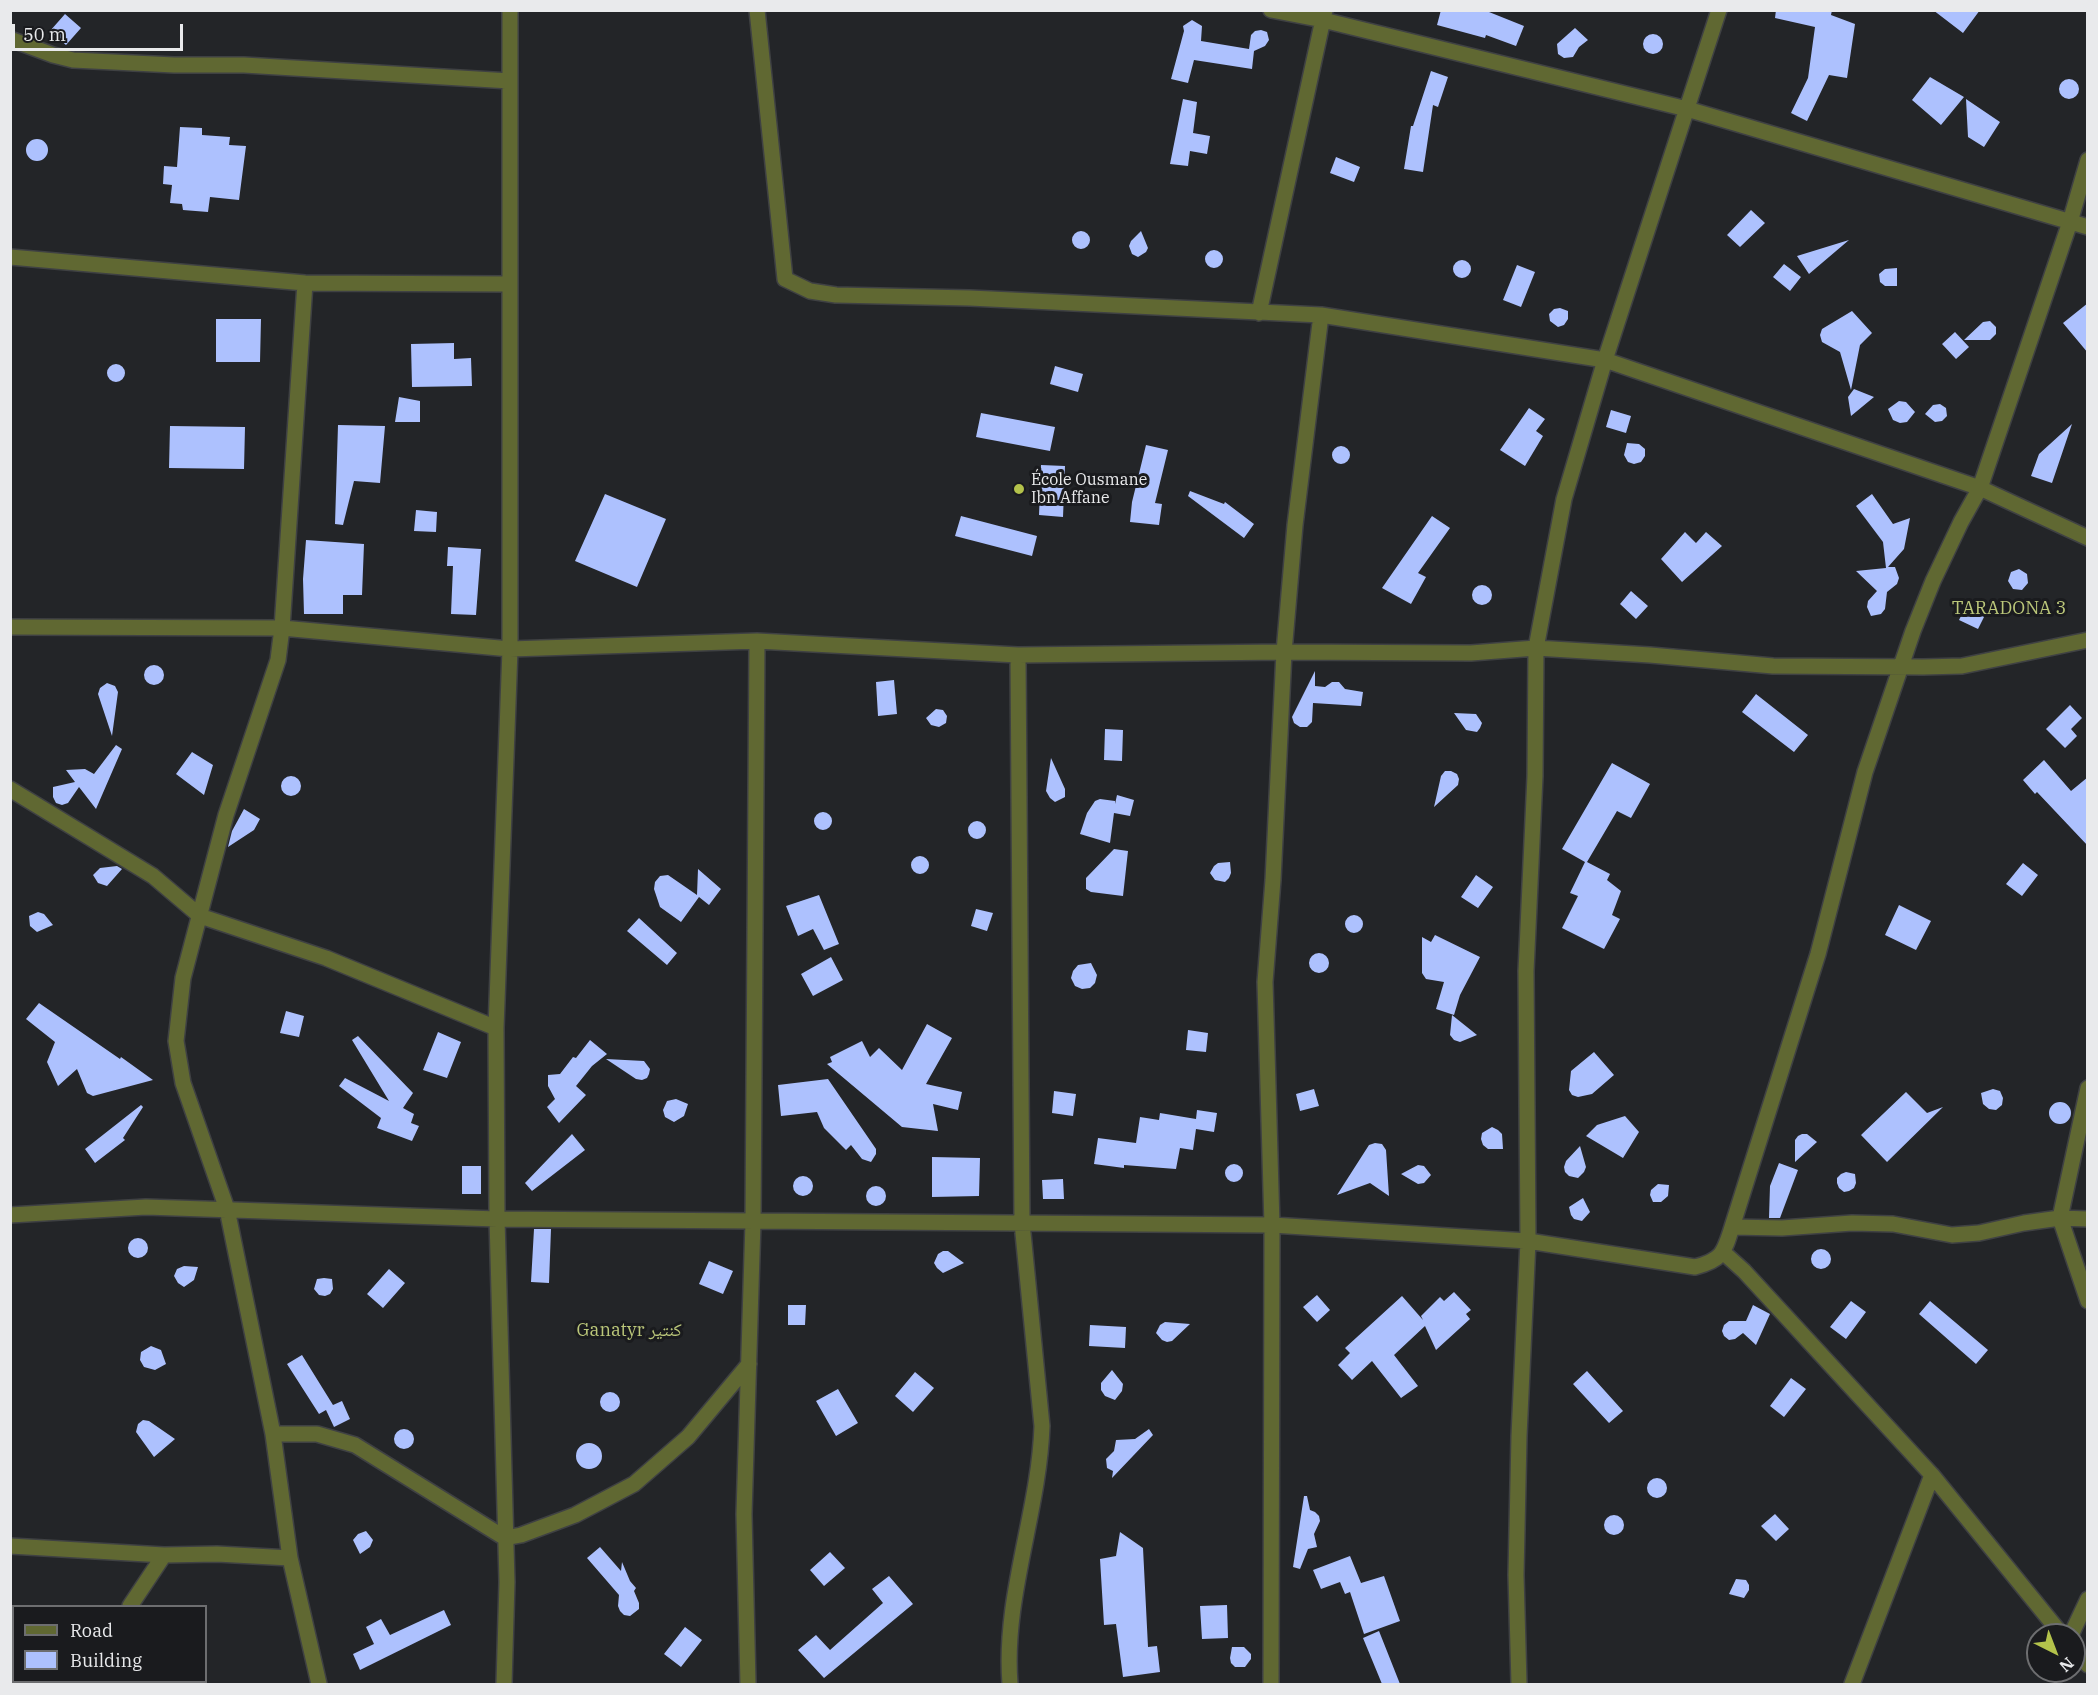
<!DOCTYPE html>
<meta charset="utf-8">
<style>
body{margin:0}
#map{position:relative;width:2098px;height:1695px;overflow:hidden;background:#232528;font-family:"IBM Plex Serif",serif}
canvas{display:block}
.frame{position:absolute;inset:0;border:12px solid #e9eaec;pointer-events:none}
.legend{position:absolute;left:12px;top:1605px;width:195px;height:78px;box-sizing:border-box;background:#1a1b1e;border:2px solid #6d6e70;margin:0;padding:8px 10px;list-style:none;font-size:18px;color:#e9eaec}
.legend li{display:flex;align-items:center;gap:12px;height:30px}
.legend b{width:30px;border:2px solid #6d6e70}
.north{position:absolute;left:2026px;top:1623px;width:60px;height:60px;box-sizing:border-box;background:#1a1b1e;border:2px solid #6d6e70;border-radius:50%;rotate:138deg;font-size:16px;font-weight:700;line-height:24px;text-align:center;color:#e9eaec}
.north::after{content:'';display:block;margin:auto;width:21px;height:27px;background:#b3c24b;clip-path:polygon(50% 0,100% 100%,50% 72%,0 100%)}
.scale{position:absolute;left:12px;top:24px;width:171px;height:27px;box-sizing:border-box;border:3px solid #e9eaec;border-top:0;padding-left:8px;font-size:18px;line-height:21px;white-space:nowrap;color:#e9eaec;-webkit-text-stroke:4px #1a1b1e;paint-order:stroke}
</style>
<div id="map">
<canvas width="2098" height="1695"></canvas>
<div class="frame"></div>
<ul class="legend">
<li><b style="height:8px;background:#606832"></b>Road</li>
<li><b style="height:16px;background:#adc1fe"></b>Building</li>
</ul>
<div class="north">N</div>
<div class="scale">50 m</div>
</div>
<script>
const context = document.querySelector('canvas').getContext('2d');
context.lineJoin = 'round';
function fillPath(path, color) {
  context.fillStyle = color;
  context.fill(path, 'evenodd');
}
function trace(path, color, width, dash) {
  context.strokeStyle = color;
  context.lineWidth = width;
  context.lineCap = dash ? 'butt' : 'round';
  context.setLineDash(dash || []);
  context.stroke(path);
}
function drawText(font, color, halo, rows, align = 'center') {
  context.font = font + ' "IBM Plex Serif","Noto Naskh Arabic",serif';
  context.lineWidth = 6;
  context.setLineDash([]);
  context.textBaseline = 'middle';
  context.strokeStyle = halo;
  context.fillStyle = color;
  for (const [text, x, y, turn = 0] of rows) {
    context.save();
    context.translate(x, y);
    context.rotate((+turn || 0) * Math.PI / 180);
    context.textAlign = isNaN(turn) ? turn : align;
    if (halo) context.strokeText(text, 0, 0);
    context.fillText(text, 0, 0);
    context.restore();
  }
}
fillPath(new Path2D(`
 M1441 10H1484L1524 26 1516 46 1486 35 1485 38 1437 25Z
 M1776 10H1832L1831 15 1855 24 1847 78 1829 75 1807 121 1791 113 1808 78 1815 27 1775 18Z
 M1933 10H1980L1963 33Z
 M65 14 81 28 66 45 50 31Z
 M1192 20 1202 26 1201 41 1249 49 1251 35 1255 31 1261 30 1267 32 1269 40 1265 46 1254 51 1252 69 1194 60 1188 83 1171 79 1184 31 1183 26Z
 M1575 28 1588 40 1579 47 1573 57 1564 58 1558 54 1557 44Z
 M1643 44a10 10 0 1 1 20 0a10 10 0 1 1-20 0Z
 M1431 71 1448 77 1438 107 1433 105 1423 172 1404 169 1411 126H1413Z
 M1930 77 1964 97 1941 125 1912 100Z
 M2059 89a10 10 0 1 1 20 0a10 10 0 1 1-20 0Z
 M1183 99 1197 102 1193 133 1210 136 1207 154 1190 151 1188 166 1170 164Z
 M1966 99 2000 122 1984 147 1968 137Z
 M180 127 202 128V135L230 137 229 145 246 146 239 200 210 197 208 212 183 210 182 204 170 203 172 185 163 184 164 166 177 167Z
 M26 150a11 11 0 1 1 22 0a11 11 0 1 1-22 0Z
 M1336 157 1360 167 1354 182 1330 173Z
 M1751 210 1765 223 1740 247 1727 235Z
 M1072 240a9 9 0 1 1 18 0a9 9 0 1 1-18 0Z
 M1141 231 1148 248 1146 252 1138 257 1132 254 1129 246 1131 241Z
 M1849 240 1809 274 1797 256Z
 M1205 259a9 9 0 1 1 18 0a9 9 0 1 1-18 0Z
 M1453 269a9 9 0 1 1 18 0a9 9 0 1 1-18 0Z
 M1784 264 1801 277 1790 291 1773 277Z
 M1517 265 1535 272 1521 307 1503 300Z
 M1897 268V286H1885L1880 282 1879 274 1885 269Z
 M2088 303V353L2063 323Z
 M1560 308 1568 311V319L1564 325 1558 327 1550 321 1549 314 1554 309Z
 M1852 311 1872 333 1860 345 1851 390 1840 352 1822 342 1820 335 1822 329Z
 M216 319H261L260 362H216Z
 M1990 321 1996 327V334L1990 340H1964L1983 322Z
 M1955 332 1969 347 1956 359 1942 344Z
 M454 343V359L471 358 472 386 412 387 411 344Z
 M107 373a9 9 0 1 1 18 0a9 9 0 1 1-18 0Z
 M1055 366 1083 374 1078 392 1050 384Z
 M1854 389 1874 397 1851 416 1848 397Z
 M399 397 420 401V422H395Z
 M1899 401 1906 402 1915 412 1907 422 1900 423 1893 420 1888 409Z
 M1940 404 1946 408 1947 416 1942 421 1935 422 1925 414 1933 405Z
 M1529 408 1545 419 1536 431 1543 436 1525 466 1500 450Z
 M1611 410 1631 416 1626 433 1606 427Z
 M981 413 1055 427 1050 451 976 437Z
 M2072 424 2052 483 2031 476 2039 454Z
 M338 425 385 426 380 483 354 481 343 525 335 524Z
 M170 426 245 427 244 469 169 468Z
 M1627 443 1639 444 1645 449V456L1641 462 1634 464 1628 462 1624 455Z
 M1146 445 1168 450 1155 503 1162 504 1159 525 1130 522 1132 502Z
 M1332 455a9 9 0 1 1 18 0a9 9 0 1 1-18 0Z
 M1041 465 1065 466 1063 517 1039 515Z
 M1190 491 1224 504 1225 502 1254 524 1244 538 1188 496Z
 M605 494 666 519 637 587 575 561Z
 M1872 494 1893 524 1910 518 1904 549 1888 567H1895L1899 578 1897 584 1887 592 1885 609 1881 614 1871 616 1867 607 1868 601 1877 591 1856 571 1886 568 1883 542 1856 506Z
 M416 510 437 512 436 532 414 531Z
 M961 516 1037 536 1032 556 955 536Z
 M1432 516 1450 528 1418 573 1426 577 1411 604 1382 588Z
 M1685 532 1696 543 1706 532 1722 546 1682 582 1661 559Z
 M306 540 364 544 362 595H343V614H304L303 579Z
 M448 547 481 549 476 615 451 614 453 566H447Z
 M2019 569 2027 574 2028 583 2022 590 2013 589 2008 581 2011 572Z
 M1472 595a10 10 0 1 1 20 0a10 10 0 1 1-20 0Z
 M1631 591 1648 606 1636 619 1620 604Z
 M1968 602 1987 611 1978 629 1959 620Z
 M144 675a10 10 0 1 1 20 0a10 10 0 1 1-20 0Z
 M1315 671V686L1325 687 1332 682H1339L1345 689 1363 692 1361 706 1313 703 1312 722 1307 727H1300L1294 723 1292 717Z
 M894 680 897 714 878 716 876 682Z
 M107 683 115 686 118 692 112 736 98 694 100 688Z
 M1756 694 1808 735 1794 752 1742 712Z
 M2070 705 2082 718 2071 729 2077 736 2065 748 2046 729Z
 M936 709 943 710 947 716 946 723 939 727 931 725 926 718Z
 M1454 713 1476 714 1482 723 1480 728 1477 732 1466 730Z
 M1105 729 1123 730 1122 761 1104 760Z
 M116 745 122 749 96 809 79 787 68 803 62 805 56 803 53 797V787L75 782 66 770 85 769 94 774Z
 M192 752 213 765 204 795 176 774Z
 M1051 758 1065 789V797L1055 802 1050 798 1046 791Z
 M2044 760 2071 791 2088 777V846L2037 792 2035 794 2023 780Z
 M1612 763 1650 784 1631 818 1617 811 1587 862 1610 874 1607 880 1621 891 1612 915 1620 919 1604 949 1562 928 1578 896 1570 893 1585 862 1562 849Z
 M1445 771H1451L1457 774 1459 779 1458 785 1434 807 1441 776Z
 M281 786a10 10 0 1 1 20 0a10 10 0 1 1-20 0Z
 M1117 795 1134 800 1130 816 1114 813 1110 843 1080 834 1087 813 1095 801 1100 799 1115 801V804Z
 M244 809 260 819 254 830 228 847 232 831Z
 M814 821a9 9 0 1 1 18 0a9 9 0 1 1-18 0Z
 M968 830a9 9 0 1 1 18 0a9 9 0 1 1-18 0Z
 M1114 849 1128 851 1123 896 1091 892 1086 889V878Z
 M911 865a9 9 0 1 1 18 0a9 9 0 1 1-18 0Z
 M1230 862 1231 873 1229 878 1225 882 1215 880 1210 873 1214 866 1218 863Z
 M2023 863 2038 875 2022 896 2006 884Z
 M117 866 122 869 107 886 98 883 93 875 100 868Z
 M698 869 721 889 709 905 699 897 681 922 660 907 654 889 655 882 660 876 668 875 697 895Z
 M1476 875 1493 887 1478 908 1461 897Z
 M819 895 839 944 824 950 813 929 798 936 786 906Z
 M1899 905 1931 921 1916 950 1885 935Z
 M976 909 993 913 987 931 971 926Z
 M38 912 44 914 53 925 37 932 30 926 29 916Z
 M1345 924a9 9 0 1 1 18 0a9 9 0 1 1-18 0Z
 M639 918 677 953 667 965 627 931Z
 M1435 935 1480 957 1460 995 1454 1015 1436 1009 1444 982 1426 979 1422 973V937L1431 942Z
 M1309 963a10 10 0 1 1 20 0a10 10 0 1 1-20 0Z
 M831 957 843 980 813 996 801 974Z
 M1091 963 1097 975 1095 983 1090 988 1082 989 1075 986 1071 978 1073 971 1078 965Z
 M39 1003 120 1059 121 1057 153 1080 93 1096 87 1093 77 1069 58 1086 47 1062 55 1042 26 1019Z
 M286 1011 304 1016 299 1037 280 1033Z
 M1452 1015 1477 1035 1460 1042 1454 1040 1450 1035Z
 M927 1024 952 1038 926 1084 962 1092 958 1110 933 1104 938 1131 902 1127 827 1064 832 1062 830 1057 862 1041 870 1057 879 1048 902 1070Z
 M1188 1030 1208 1033 1206 1052 1186 1050Z
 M438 1032 461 1042 447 1078 423 1070Z
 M358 1036 413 1093 403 1108 414 1114 411 1123 419 1126 412 1141 377 1128 381 1118 339 1086 345 1078 389 1101 352 1040Z
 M590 1040 607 1054 592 1066 576 1086 586 1095 559 1123 547 1107 555 1099 548 1086V1075L560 1074 573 1057 576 1058Z
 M1594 1052 1614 1075 1592 1094 1578 1097 1572 1095 1569 1090 1571 1071Z
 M606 1059 644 1061 650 1069 649 1074 647 1078 642 1080 636 1079Z
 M828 1079 876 1149V1154L871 1162 862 1159 851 1145 846 1150 824 1128 817 1112 781 1116 778 1085Z
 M1314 1089 1319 1106 1300 1111 1296 1094Z
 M1993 1089 2000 1091 2003 1098 2002 1105 1996 1110 1989 1109 1983 1104 1981 1093Z
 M1054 1091 1076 1094 1073 1116 1052 1113Z
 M1906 1092 1927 1113 1943 1107 1887 1162 1861 1135Z
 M676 1099 688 1104 684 1116 674 1122 665 1117 663 1110 667 1101Z
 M2049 1113a11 11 0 1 1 22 0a11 11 0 1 1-22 0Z
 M141 1105 143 1107 123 1138 125 1140 95 1163 85 1149Z
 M1197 1110 1217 1113 1214 1132 1196 1129 1193 1150 1180 1148 1176 1169 1124 1165V1168L1094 1164 1098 1138 1136 1143 1140 1117 1159 1120 1160 1113 1196 1119Z
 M1625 1116 1639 1132 1623 1158 1586 1136 1597 1125Z
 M1492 1127 1498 1130 1502 1134 1503 1149H1488L1483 1145 1481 1139 1482 1133Z
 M572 1134 585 1150 532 1191 525 1183Z
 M1802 1134H1807L1817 1142 1795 1162V1140L1798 1136Z
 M1375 1143 1382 1144 1386 1150 1389 1196 1370 1183 1337 1195 1369 1145Z
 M1580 1146 1586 1167 1584 1172 1578 1178 1569 1176 1565 1172 1564 1167 1566 1161Z
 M932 1157 980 1158 979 1196 932 1197Z
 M1779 1163 1798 1170 1780 1218H1769L1770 1186Z
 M1225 1173a9 9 0 1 1 18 0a9 9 0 1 1-18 0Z
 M1418 1165 1424 1166 1431 1175 1424 1183 1418 1184 1401 1174Z
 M462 1166H481V1194H462Z
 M1846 1172 1855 1174 1856 1183 1854 1188 1849 1191 1844 1192 1839 1188 1837 1183V1178L1841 1174Z
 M793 1186a10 10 0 1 1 20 0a10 10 0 1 1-20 0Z
 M1063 1179 1064 1199H1043L1042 1180Z
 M1658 1184 1669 1185 1668 1196 1661 1202H1653L1650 1195 1651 1190Z
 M866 1196a10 10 0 1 1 20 0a10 10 0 1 1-20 0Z
 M1583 1198 1590 1212 1582 1221 1574 1219 1571 1215 1569 1207Z
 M534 1229H551L549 1283 531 1282Z
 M128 1248a10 10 0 1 1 20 0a10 10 0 1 1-20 0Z
 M1811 1259a10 10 0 1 1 20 0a10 10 0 1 1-20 0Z
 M943 1251H948L964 1263 943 1273 937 1268 934 1263 938 1254Z
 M709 1261 733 1271 723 1294 699 1284Z
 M184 1266 198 1267 194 1280 184 1287 178 1283 174 1276 177 1269Z
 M389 1269 405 1283 383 1308 367 1294Z
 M324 1278 332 1279 333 1289 330 1294 325 1296 319 1295 314 1289 317 1279Z
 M1454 1292 1471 1310 1466 1314 1470 1319 1436 1350 1425 1326 1394 1355 1418 1386 1401 1398 1372 1361 1352 1380 1338 1365 1350 1353 1345 1348 1402 1296 1423 1320 1421 1316 1440 1297 1444 1301Z
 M1317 1295 1330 1310 1317 1322 1303 1307Z
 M1851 1301 1866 1312 1846 1339 1830 1327Z
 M1930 1301 1988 1350 1976 1364 1919 1314Z
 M788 1305H806L805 1325H788Z
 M1753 1305 1770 1314 1756 1345 1743 1333 1735 1339 1729 1340 1724 1336 1722 1331 1724 1325 1729 1321H1746Z
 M1165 1322 1190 1324 1172 1341 1167 1342 1162 1340 1156 1333 1160 1325Z
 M1090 1325 1126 1327 1125 1348 1089 1346Z
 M151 1346 161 1350 166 1364 155 1370 144 1367 140 1360 141 1352Z
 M302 1355 333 1405 342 1401 350 1419 334 1427 326 1410 319 1414 287 1364Z
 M1112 1370 1123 1384 1122 1391 1115 1400 1105 1396 1101 1390V1383Z
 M1587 1371 1623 1411 1609 1423 1573 1384Z
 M915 1372 934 1388 913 1412 895 1396Z
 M1791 1378 1806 1389 1784 1417 1770 1406Z
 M838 1389 858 1423 836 1436 816 1401Z
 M600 1402a10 10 0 1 1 20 0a10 10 0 1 1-20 0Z
 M143 1420 149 1421 175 1439 154 1457 136 1432 138 1424Z
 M1149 1429 1153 1435 1112 1478 1113 1471 1107 1468 1106 1459 1114 1451 1116 1440 1135 1439Z
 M394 1439a10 10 0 1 1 20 0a10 10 0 1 1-20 0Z
 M576 1456a13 13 0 1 1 26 0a13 13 0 1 1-26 0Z
 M1647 1488a10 10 0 1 1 20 0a10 10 0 1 1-20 0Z
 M1304 1496H1307L1310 1510 1315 1512 1319 1516 1320 1521 1314 1534 1317 1547 1308 1549 1300 1569 1293 1567Z
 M1775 1514 1789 1529 1776 1541 1761 1526Z
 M1604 1525a10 10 0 1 1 20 0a10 10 0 1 1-20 0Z
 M366 1531 373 1540 370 1547 360 1554 353 1540 358 1534Z
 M1120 1532 1143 1548 1148 1647 1157 1646 1160 1672 1123 1677 1116 1624 1104 1625 1100 1559 1116 1556Z
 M600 1547 621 1571 622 1562 630 1581 636 1588 634 1591 639 1603V1609L630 1616 624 1615 620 1611 618 1606 619 1595 587 1558Z
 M830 1552 845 1568 824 1586 810 1570Z
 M1350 1556 1361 1583 1384 1576 1400 1621 1364 1634 1350 1592 1345 1594 1340 1582 1321 1589 1313 1570Z
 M889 1576 913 1604 824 1678 798 1650 816 1635 830 1650 883 1603 872 1589Z
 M1736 1579 1746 1580 1749 1585V1590L1744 1598 1729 1594Z
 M1227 1605 1228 1638 1202 1639 1200 1606Z
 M444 1610 451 1625 360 1670 353 1654 374 1644 366 1627 381 1619 390 1635Z
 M685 1627 702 1640 681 1667 664 1654Z
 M1379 1631 1400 1684H1382L1363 1638Z
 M1232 1647H1244L1251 1654V1659L1245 1667H1235L1231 1663 1230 1658Z`), '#adc1fe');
const minor = new Path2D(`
 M757 10 785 279 810 291 836 295 970 298 1321 315 1605 360 1980 488 2088 538
 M1271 10 1323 20 1687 109 2088 227
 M10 39 53 55 73 60 174 65H244L510 81
 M10 257 305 283 509 284
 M305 283 282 628 278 660 226 815 183 978 176 1041 183 1083 227 1209 273 1434 290 1558 319 1684
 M1259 313 1325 10
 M10 627 282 628 510 649 757 641 1018 655 1284 652 1471 653 1536 648 1650 655 1773 666 1923 667 1962 666 2088 640
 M10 789 153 876 200 916 326 958 496 1028
 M2088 1088 2060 1218 2088 1301
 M10 1215 146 1207 497 1219 1272 1225 1528 1241 1695 1267C1722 1260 1724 1253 1732 1227L1818 954 1865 772 1913 631 1933 581 1961 522 1980 488 2070 222 2088 160
 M1732 1227 1782 1228 1852 1223 1893 1224 1952 1235 1979 1233 2024 1223 2060 1218 2088 1219
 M1724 1253 1744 1271 1932 1475 2062 1635
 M273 1434H317L355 1445 505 1538 521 1535 575 1515 634 1484 688 1437 749 1364
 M10 1546 164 1555
 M130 1606 164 1555 217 1554 290 1558
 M2071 1635 2088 1599
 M2074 1649 2088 1665
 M74 1684 76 1682
 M504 1684 507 1582 497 1219 496 1028 510 649V10
 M748 1684 744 1514 753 1222 757 641
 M1010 1684C1003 1597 1039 1513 1042 1426L1022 1223 1018 655
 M1271 1684 1272 1225 1265 982 1273 880 1284 652 1295 525 1321 315
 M1519 1684 1516 1575 1519 1436 1528 1241 1526 971 1535 776 1536 648 1564 499 1605 360 1719 10
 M1852 1684 1932 1475`);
trace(minor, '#3f4143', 18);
trace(minor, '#606832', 15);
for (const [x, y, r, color] of [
 [1019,489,6,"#b3c24b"]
]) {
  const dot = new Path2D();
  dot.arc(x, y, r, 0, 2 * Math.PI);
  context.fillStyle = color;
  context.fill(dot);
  trace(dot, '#1a1b1e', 2);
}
drawText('16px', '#e9eaec', '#1a1b1e', [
 ["École Ousmane",1031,480],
 ["Ibn Affane",1031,498]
], 'left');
drawText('18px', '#bbc77a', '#1a1b1e', [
 ["TARADONA 3",2009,609],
 ["Ganatyr كنتير",629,1331]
]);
</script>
